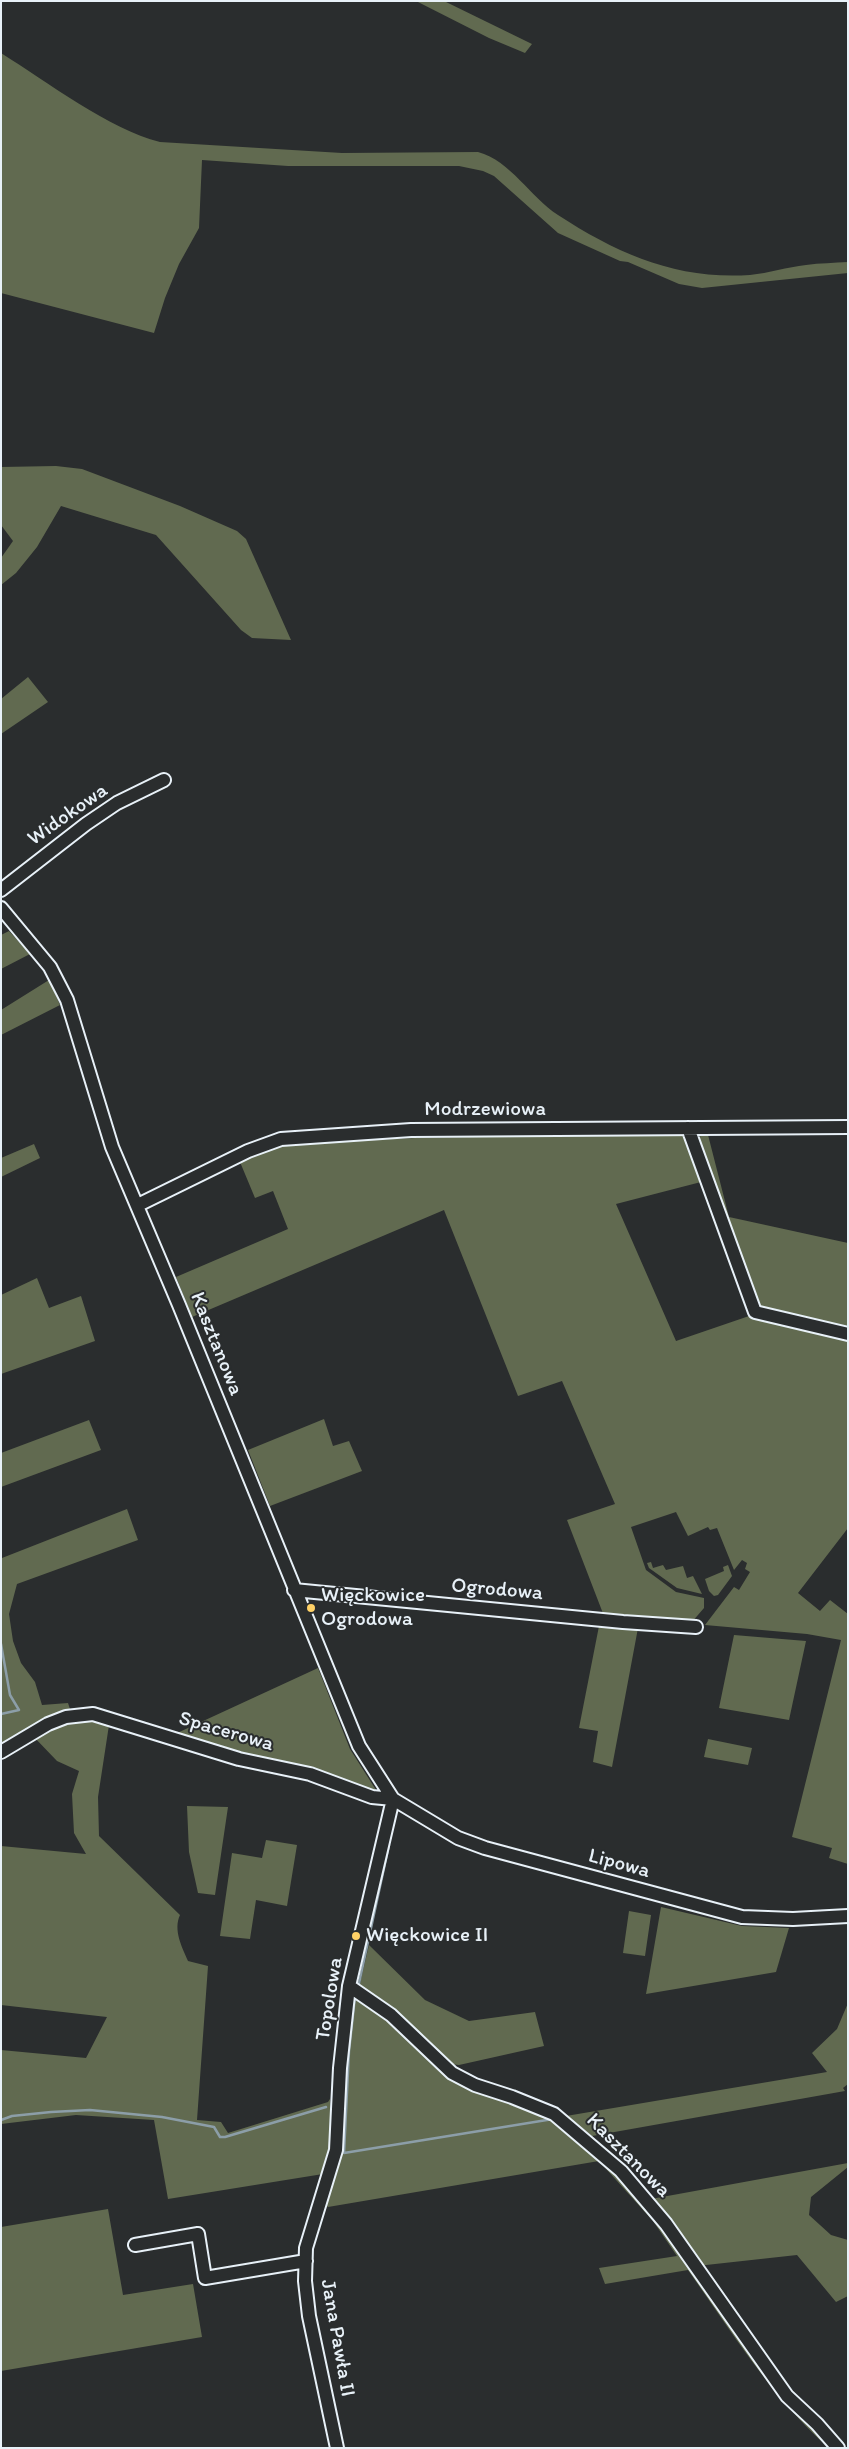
<!DOCTYPE html>
<meta charset="utf-8">
<style>
body{margin:0}
#map{position:relative;width:849px;height:2449px;overflow:hidden;background:#2a2d2e;font-family:Itim,sans-serif}
canvas{display:block}
.frame{position:absolute;inset:0;border:2px solid #e8f1f8;pointer-events:none}
</style>
<div id="map">
<canvas width="849" height="2449"></canvas>
<div class="frame"></div>
</div>
<script>
const context = document.querySelector('canvas').getContext('2d');
context.lineJoin = 'round';
function fillPath(path, color) {
  context.fillStyle = color;
  context.fill(path, 'evenodd');
}
function trace(path, color, width, dash) {
  context.strokeStyle = color;
  context.lineWidth = width;
  context.lineCap = dash ? 'butt' : 'round';
  context.setLineDash(dash || []);
  context.stroke(path);
}
function drawText(font, color, halo, rows, align = 'center') {
  context.font = font + ' Itim,sans-serif';
  context.lineWidth = 4;
  context.setLineDash([]);
  context.textBaseline = 'middle';
  context.strokeStyle = halo;
  context.fillStyle = color;
  for (const [text, x, y, turn = 0] of rows) {
    context.save();
    context.translate(x, y);
    context.rotate((+turn || 0) * Math.PI / 180);
    context.textAlign = isNaN(turn) ? turn : align;
    if (halo) context.strokeText(text, 0, 0);
    context.fillText(text, 0, 0);
    context.restore();
  }
}
fillPath(new Path2D(`
 M416 1H444L532 44 525 53 489 38Z
 M1 53C47 82 109 129 160 142L342 153 478 152C511 161 530 197 558 215 618 254 677 280 750 275 769 273 787 267 806 265 820 263 834 263 848 262V273L702 288 679 284 628 262 620 261 558 233 494 176 483 171 459 166H288L202 160 199 228 179 264 165 298 154 333 1 293Z
 M56 466 82 469 180 506 237 531 246 539 291 640 252 638 241 630 156 535 61 506 37 547 16 573 1 585V558L13 541 1 525V467Z
 M28 677 48 702 1 734V699Z
 M9 931 30 954 1 969V935Z
 M49 980 60 1005 1 1035V1010Z
 M701 1131H707L729 1217 848 1243V1330L758 1309 699 1145Z
 M683 1133 701 1182 616 1204 676 1341 752 1315 848 1337V1528L798 1593 820 1611 830 1600 848 1614V1864L829 1858 832 1848 792 1837 841 1640 807 1634 705 1625 734 1587 739 1590 750 1572 745 1569 747 1563 742 1560 734 1570 717 1528 710 1530 708 1527 688 1536 676 1512 631 1527 646 1570 676 1592 704 1598V1608L691 1623 604 1616 567 1520 615 1504 562 1381 518 1396 444 1210 192 1317 176 1277 288 1229 273 1191 255 1198 240 1162 284 1144 415 1138Z
 M34 1144 40 1158 1 1177V1158Z
 M37 1278 49 1308 81 1296 95 1341 1 1374V1295Z
 M324 1419 333 1446 349 1441 362 1471 270 1506 248 1450Z
 M89 1420 101 1450 1 1487V1453Z
 M127 1509 138 1540 17 1584 9 1614 13 1641 21 1663 35 1682 42 1705 68 1703 71 1712 1 1748V1556L2 1558Z
 M651 1562 653 1568 663 1565 666 1570 683 1566 687 1578 693 1576 702 1594 677 1588 649 1568 647 1563Z
 M728 1565 732 1576 718 1595 714 1596 709 1591 705 1579 724 1571 723 1567Z
 M599 1626 638 1628 612 1767 593 1762 598 1731 579 1728Z
 M734 1635 806 1641 789 1720 719 1708Z
 M318 1668 350 1749 376 1790 377 1794 239 1756 175 1734Z
 M93 1718 109 1725 98 1797 99 1836 180 1915C173 1930 182 1947 188 1961L208 1966 197 2120 221 2122 228 2133 328 2102 330 2099 331 2138 323 2174 168 2199 154 2120 76 2115 1 2124V2050L86 2058 107 2017 1 2005V1846L86 1854 74 1833 72 1794 79 1771 57 1761 33 1736 62 1721Z
 M708 1739 752 1748 748 1765 704 1757Z
 M187 1806 228 1807 215 1895 198 1893 189 1852Z
 M266 1840 297 1845 287 1906 256 1900 250 1939 220 1936 232 1853 262 1858Z
 M661 1907 742 1926 789 1928 776 1972 646 1994Z
 M629 1911 651 1915 645 1956 623 1953Z
 M369 1945 425 2000 469 2021 535 2012 544 2046 459 2065 450 2064 359 1988Z
 M355 1995 370 2003 443 2069 553 2116 626 2181 835 2448H829C772 2398 732 2332 688 2270L605 2284 599 2268 677 2256 653 2221 599 2161 328 2207 326 2205 333 2184 343 2141 346 2051Z
 M848 2003V2084L843 2088 845 2091 592 2136 566 2116 827 2072 812 2053 837 2029Z
 M848 2163V2167L811 2197 809 2215 831 2235 848 2240V2296L836 2302 797 2255 697 2266 651 2199Z
 M108 2209 123 2295 193 2284 202 2337 1 2371V2227Z`), '#616a50');
trace(new Path2D(`
 M1 1644 10 1695 19 1710 1 1714
 M358 1988 389 1845
 M363 1988 373 1995
 M355 1996 349 2051 344 2153 553 2119
 M1 2120 12 2116 51 2112 90 2110 162 2117 214 2127 220 2137H225L326 2107`), '#8c9ea8', 2.5);
const minor = new Path2D(`
 M1 890 86 824 117 803 164 780
 M1 908 50 967 67 1000 112 1147 179 1305 359 1746 393 1799 458 1838 485 1848 742 1917 793 1919 848 1916
 M688 1128 755 1312 848 1334
 M138 1205 248 1151 281 1139 411 1130 848 1127
 M294 1590 623 1622 696 1627
 M1 1752 48 1724 66 1717 93 1714 239 1759 310 1774 372 1797 393 1799
 M349 1986 391 2015 452 2073 475 2085 512 2097 554 2114 621 2171 666 2224 787 2396 817 2424 838 2448
 M135 2245 198 2234 205 2278 306 2261
 M337 2448 309 2316 305 2281 306 2248 336 2150 340 2068 349 1986 393 1799`);
trace(minor, '#e8f1f8', 16);
trace(minor, '#2a2d2e', 12);
for (const [x, y, r, color] of [
 [311,1608,5,"#ffd166"],
 [356,1936,5,"#ffd166"]
]) {
  const dot = new Path2D();
  dot.arc(x, y, r, 0, 2 * Math.PI);
  context.fillStyle = color;
  context.fill(dot);
  trace(dot, '#2a2d2e', 2);
}
drawText('21px', '#e8f1f8', '#2a2d2e', [
 ["Widokowa",68,815,-35],
 ["Modrzewiowa",485,1110],
 ["Kasztanowa",216,1344,68],
 ["Ogrodowa",497,1590,5],
 ["Spacerowa",226,1732,16],
 ["Lipowa",619,1864,15],
 ["Topolowa",330,1999,-81],
 ["Kasztanowa",628,2156,45],
 ["Jana Pawła II",337,2338,80]
]);
drawText('21px', '#e8f1f8', '#2a2d2e', [
 ["Więckowice",321,1596],
 ["Ogrodowa",321,1620],
 ["Więckowice II",366,1936]
], 'left');
</script>
